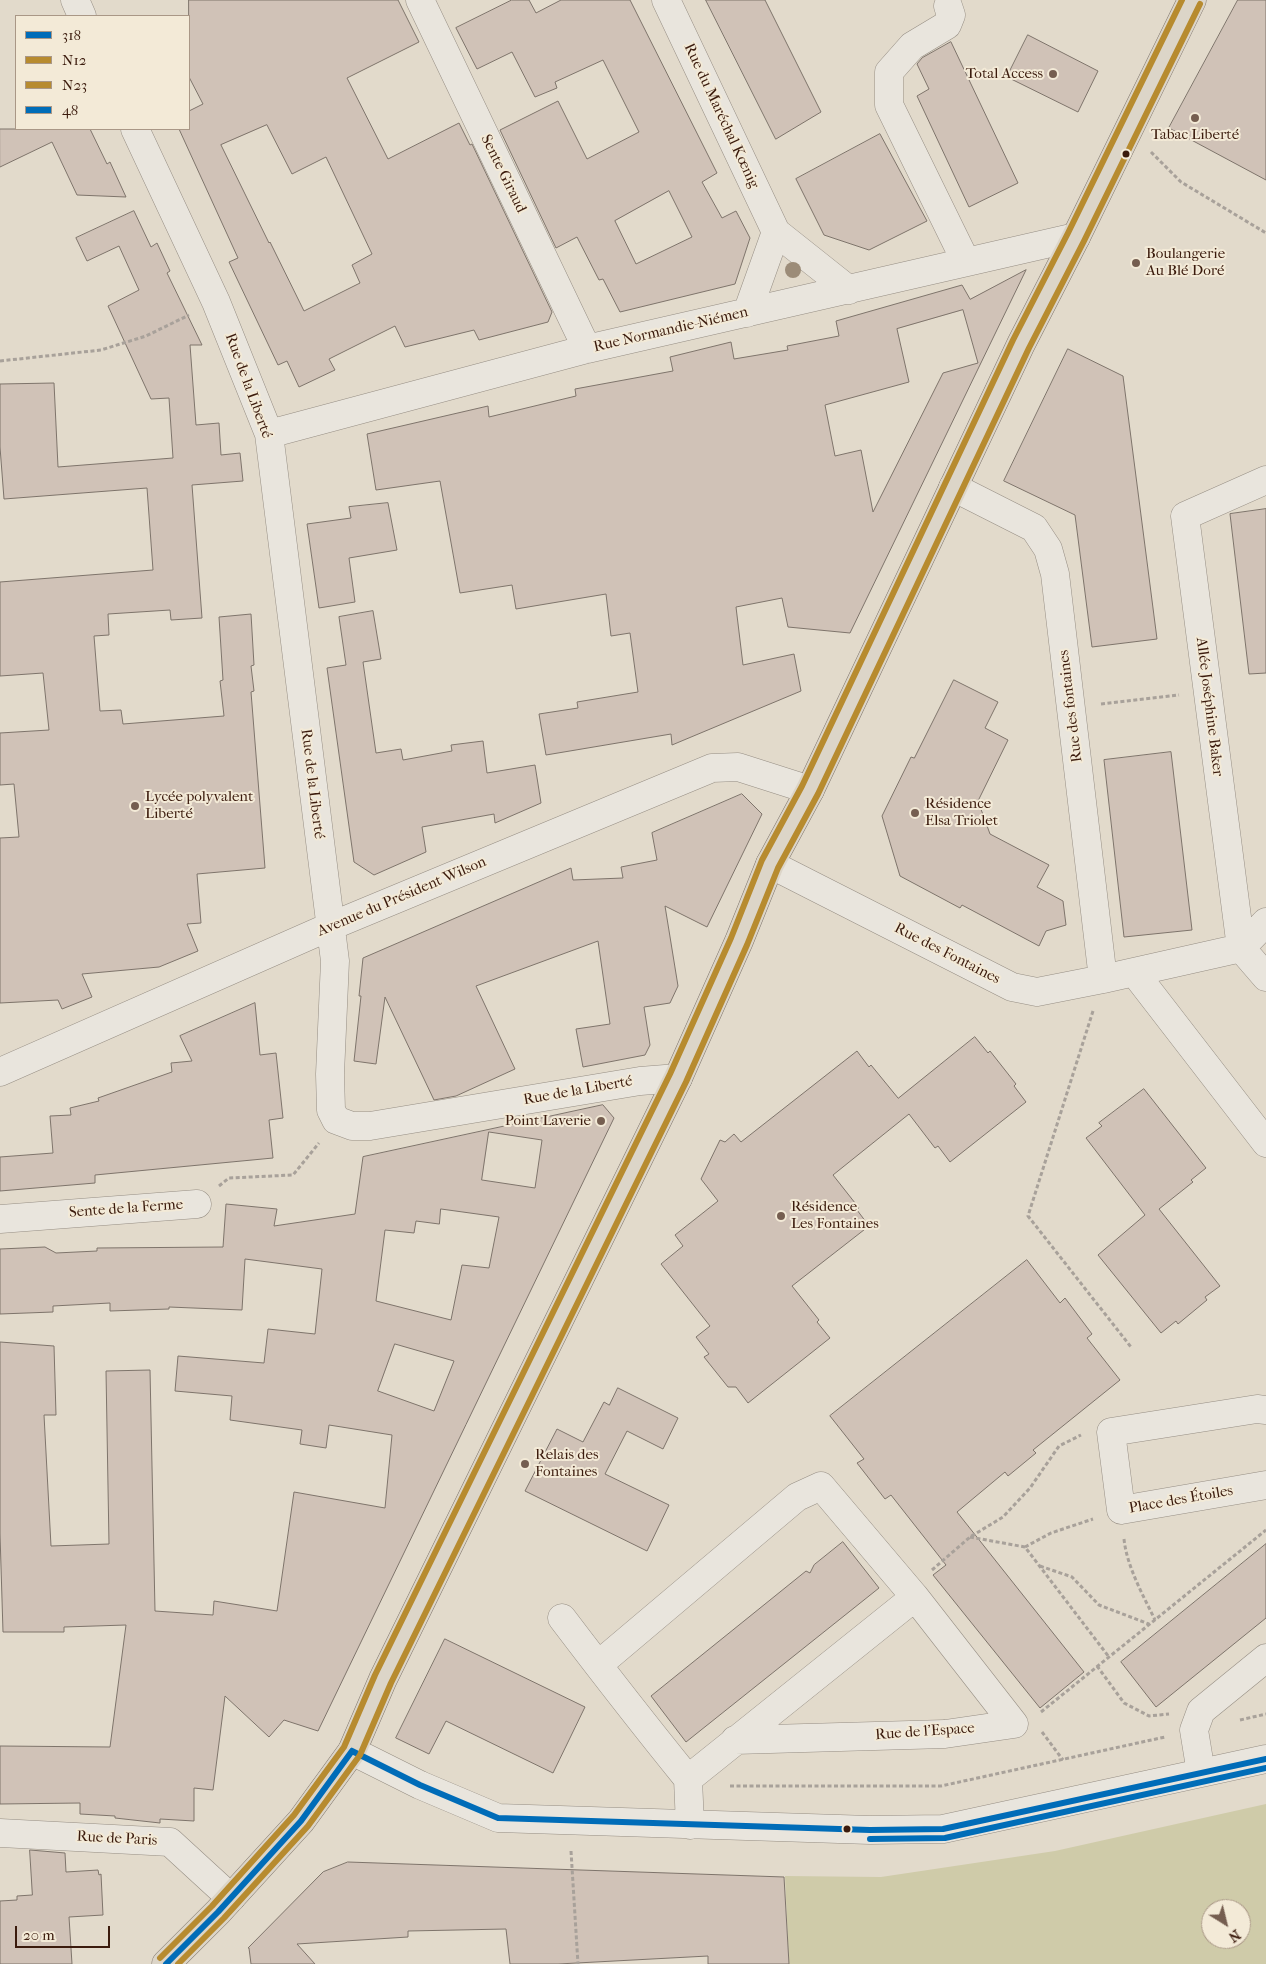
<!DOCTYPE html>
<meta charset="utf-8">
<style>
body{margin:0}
#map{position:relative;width:1266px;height:1964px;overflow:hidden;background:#e2dacb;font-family:"IM FELL French Canon",serif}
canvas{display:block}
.legend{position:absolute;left:15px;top:15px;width:175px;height:115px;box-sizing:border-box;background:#f3ead7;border:1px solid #a99786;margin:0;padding:6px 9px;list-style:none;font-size:15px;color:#3b1b0d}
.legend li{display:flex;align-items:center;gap:10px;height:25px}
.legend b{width:25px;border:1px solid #a99786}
.north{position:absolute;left:1201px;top:1899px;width:50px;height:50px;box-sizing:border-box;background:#f3ead7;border:1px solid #a99786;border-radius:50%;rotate:144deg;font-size:14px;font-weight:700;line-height:20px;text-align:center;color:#3b1b0d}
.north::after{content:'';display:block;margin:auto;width:18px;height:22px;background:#755e50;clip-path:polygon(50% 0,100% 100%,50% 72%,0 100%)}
.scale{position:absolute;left:15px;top:1926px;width:95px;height:22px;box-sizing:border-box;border:2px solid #3b1b0d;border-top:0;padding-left:6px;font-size:15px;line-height:18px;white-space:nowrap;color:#3b1b0d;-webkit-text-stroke:4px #f3ead7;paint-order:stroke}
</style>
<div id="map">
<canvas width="1266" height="1964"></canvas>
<ul class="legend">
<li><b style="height:6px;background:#006cb8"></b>318</li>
<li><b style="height:6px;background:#b78b2f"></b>N12</li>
<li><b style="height:6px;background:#b78b2f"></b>N23</li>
<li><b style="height:6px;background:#006db8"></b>48</li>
</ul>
<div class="north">N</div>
<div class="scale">20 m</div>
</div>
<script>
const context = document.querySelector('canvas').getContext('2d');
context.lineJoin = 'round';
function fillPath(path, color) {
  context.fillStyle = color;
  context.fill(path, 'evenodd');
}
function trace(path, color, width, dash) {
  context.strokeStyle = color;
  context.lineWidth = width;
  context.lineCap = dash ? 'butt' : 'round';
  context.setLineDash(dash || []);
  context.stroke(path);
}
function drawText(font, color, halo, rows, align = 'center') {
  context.font = font + ' "IM FELL French Canon",serif';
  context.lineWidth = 4;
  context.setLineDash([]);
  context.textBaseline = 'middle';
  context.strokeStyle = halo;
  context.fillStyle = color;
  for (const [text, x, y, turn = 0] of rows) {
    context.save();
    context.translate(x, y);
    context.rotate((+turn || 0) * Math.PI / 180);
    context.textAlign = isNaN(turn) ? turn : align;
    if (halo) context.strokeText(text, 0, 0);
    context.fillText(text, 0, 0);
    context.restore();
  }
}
fillPath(new Path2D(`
 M1266 1804V1964H789L785 1876 881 1877 1055 1851ZM1211 1909H1241V1939H1211Z`), '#cfcba9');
const building = new Path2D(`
 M189 0H398L419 42 347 78 388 159 459 123 470 145 472 144 552 312 548 322 479 340 474 330 405 347 395 326 329 359 335 370 299 387 287 361 278 365 229 262 238 258 179 129H189V111L203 104 189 77ZM267 125 292 174 326 157 372 254 352 265 360 283 304 311 270 242 269 243 221 145Z
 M512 0H529L536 13 561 0H630L717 173 702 182 722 218 736 211 750 238 735 284 620 312 603 279 599 280 577 237 556 248 500 130 558 101 587 159 639 132 603 60 555 82 557 88 535 97 512 52 477 69 456 28ZM669 191 692 237 636 264 615 221Z
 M706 0H765L821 112 776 139Z
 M1238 0H1266V180L1169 128Z
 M1028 35 1098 71 1078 112 1007 77Z
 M951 42 1018 183 969 207 917 96 929 89 917 64 922 58Z
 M0 129H90L107 164 110 162 126 197 77 195 52 142 0 167Z
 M880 134 927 221 869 250 824 235 796 179Z
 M134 211 151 247 157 243 170 271 167 273 202 345H190L196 425 219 423 221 455 240 453 243 481 192 485 202 618 171 620 170 610 108 614 109 635 94 636 100 711 121 710 123 724 224 716 220 681 223 680 219 617 251 614 254 665 251 666 254 691 251 692 265 868 197 874 201 923 187 924 198 951 159 967 82 974 92 997 62 1009 58 1000 0 1003V838L19 837 14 784 0 785V733L49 730 43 673 0 676V582L153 570 147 488 4 499 0 447V384L54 383 58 467 173 458 169 398 151 399 108 306 139 290 119 246 87 261 76 238Z
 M1026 270 850 633 788 627 782 598 736 607 743 665 794 654 801 691 672 745 671 734 546 755 539 714 578 708 577 702 638 692 630 633 611 636 606 594 516 609 512 585 460 593 440 481 376 490 367 434 488 406 489 417 576 396 575 389 673 371 670 357 731 342 734 359 788 350 787 346 839 336 836 321 962 285 970 299ZM963 310 978 363 943 373 873 512 861 450 835 456 825 405 909 382 897 329Z
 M1068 349 1123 376 1157 639 1092 647 1075 515 1004 481Z
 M388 503 397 550 349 558 355 602 319 608 307 524 351 518 349 507Z
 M1266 509V673L1249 674 1230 514Z
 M373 611 381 659 363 662 376 753 401 749 403 760 452 751 451 745 483 741 487 773 535 765 541 803 495 823 494 814 422 827 426 852 374 875 354 862 327 668 346 665 339 617Z
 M954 680 998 702 985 728 1008 740 978 801 990 834 1049 865 1037 887 1063 901 1066 925 1046 931 1039 946 962 905 960 908 900 876 882 816 911 757 914 758Z
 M1171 752 1192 930 1124 937 1104 760Z
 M742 794 762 814 707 927 665 906 678 986 670 1003 644 1007 650 1045 645 1055 583 1067 576 1029 610 1024 598 941 476 986 515 1069 456 1096 434 1100 385 997 376 1064 354 1061 361 996H359L363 958 571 868 573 880 623 878 621 867 657 860 652 833Z
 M255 1003 260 1055 276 1053 283 1118 269 1120 273 1158 95 1175V1183L0 1191V1157L53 1153 50 1116 71 1115 70 1108 99 1101 98 1098 172 1072 171 1063 192 1061 180 1036Z
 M975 1037 988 1053 990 1051 1016 1084 1014 1086 1026 1102 950 1162 938 1146 935 1148 909 1114 833 1175 859 1208 857 1210 869 1226 792 1286 819 1320 817 1322 830 1338 748 1403 736 1387H728L704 1357 709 1354 696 1337 710 1326 661 1264 683 1246 675 1235 718 1201 701 1179 720 1140 725 1142 734 1134 741 1142 857 1051 869 1067 871 1065 898 1098Z
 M1144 1089 1206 1168 1191 1180 1193 1182 1159 1209 1220 1286 1205 1297 1207 1300 1178 1324 1176 1321 1161 1333 1098 1255 1145 1215 1086 1138 1102 1126 1099 1123Z
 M603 1105 614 1118 318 1731 284 1720 269 1737 225 1696 213 1790 194 1788V1821L160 1819V1823L115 1818V1816L80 1814V1803L0 1804V1746L110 1747 126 1625 64 1627V1632H3L0 1534V1342L54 1346 56 1415H44L51 1546 109 1544 106 1371 150 1370 155 1611 213 1615 214 1601 277 1611 294 1492 385 1508 392 1435 329 1425 326 1448 300 1444 302 1430 230 1420 232 1396 175 1391 178 1356 264 1363 268 1329 315 1334 322 1269 245 1259 242 1310 169 1307V1309L110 1311V1303L53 1306V1312L0 1314V1249L45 1247 56 1253 97 1251V1248L223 1247 226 1204 277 1209 274 1226 355 1214 363 1157ZM489 1132 542 1140 535 1188 482 1180ZM441 1209 499 1217 489 1268 462 1265 451 1320 376 1301 385 1230 414 1233 416 1221 439 1224ZM395 1344 454 1361 434 1411 378 1391Z
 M1027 1260 1060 1303 1065 1298 1092 1334 1087 1338 1120 1380 1033 1450 1036 1453 1008 1476 1005 1472 957 1512 1084 1672 1040 1708 933 1575 946 1565 891 1495 885 1499 857 1463 864 1459 830 1416Z
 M618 1388 678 1418 663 1449 627 1431 605 1474 669 1505 647 1551 525 1491 557 1429 583 1442 604 1402 609 1405Z
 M843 1542 879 1588 686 1742 651 1696 806 1571 810 1573 814 1565Z
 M1266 1544V1618L1156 1707 1121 1662Z
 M445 1639 585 1707 553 1773 446 1721 429 1754 396 1738Z
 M30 1850 65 1853 66 1872 98 1870 99 1875 101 1874 103 1915 69 1917 72 1964H0V1901L17 1900V1896L32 1895Z
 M348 1862 784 1877 789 1964H708V1956L558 1964H510L506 1929 408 1931V1937L297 1944 315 1964H251L249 1948H248L323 1872Z`);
fillPath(building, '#d0c2b7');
trace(building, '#7e746b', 1);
const minor = new Path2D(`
 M75 0 82 16
 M420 0 587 349
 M666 0 776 232 849 290
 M948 6 951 15 947 25 912 46 889 72V105L966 262
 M135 129 216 302 269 434 335 961 330 1074 331 1110 336 1120 352 1126H370L640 1081 678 1078
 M747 313 776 232
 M269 434 587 349 1076 237
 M1266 480 1185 516 1241 948 1266 977
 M953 487 1034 528 1048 549 1055 574 1103 979
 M770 864 1012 987 1037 992 1103 979 1241 948 1266 922
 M1134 972 1266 1143
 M0 1072 329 927 712 768 738 767 810 790
 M0 1219 197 1204
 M1266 1410 1257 1409 1111 1432 1121 1510 1266 1485
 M562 1618C603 1672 645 1726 688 1779L915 1597 821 1486 797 1497 598 1665
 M735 1740 945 1734 1014 1724 915 1597
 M352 1751 420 1785 498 1818 870 1830 943 1829 1266 1759
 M1201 1773 1194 1730 1201 1711 1266 1658
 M688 1779 690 1825
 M0 1833 170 1842 231 1898`);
const major = new Path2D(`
 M166 1964 218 1912 301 1821 352 1751 383 1679 678 1078 739 941 770 864 810 790 1021 344 1076 237 1192 0`);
trace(minor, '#968e84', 29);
trace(major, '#7e746b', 29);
trace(new Path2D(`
 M1151 152 1181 182 1266 233
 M0 361 101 350 146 336 189 315
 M1101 704 1179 695
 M1093 1011 1028 1216 1131 1347
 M219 1186 229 1178 293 1175 319 1143
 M970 1537 1025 1547 1109 1657
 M1124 1539C1127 1567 1143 1595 1155 1620
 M1025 1547 1051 1533 1093 1519
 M1040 1566 1072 1577 1099 1605 1149 1624
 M932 1570 970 1537 1003 1517 1030 1488 1059 1446 1081 1435
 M1097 1666 1124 1703 1149 1716 1169 1714
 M1041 1712 1266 1530
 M1240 1720 1266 1714
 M1042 1732 1063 1760
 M730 1786H941L1165 1737
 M571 1851 578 1964`), '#a8a19a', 3, [4, 2.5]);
trace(minor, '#e9e5dd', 28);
trace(major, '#dcd5c8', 28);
trace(new Path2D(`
 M352 1751 420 1785 498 1818 870 1830 943 1829 1266 1759
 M166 1964 218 1912 301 1821 352 1751`), '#006cb8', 6);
trace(new Path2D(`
 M178 1964 224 1918 308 1826 360 1755 391 1683 686 1082 747 945 778 868 818 794 1029 348 1084 241 1200 4`), '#b78b2f', 6);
trace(new Path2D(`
 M160 1958 212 1906 294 1815 344 1747 375 1675 670 1074 731 938 762 860 802 786 1013 340 1068 233 1182 0`), '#b78b2f', 6);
trace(new Path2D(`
 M870 1839 945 1838 1266 1768`), '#006db8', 6);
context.fillStyle = '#9c8c78';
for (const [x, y] of [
 [793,270]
]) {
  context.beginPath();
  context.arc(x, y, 8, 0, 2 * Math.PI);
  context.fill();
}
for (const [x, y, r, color] of [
 [1053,74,5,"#755e50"],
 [1195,118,5,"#755e50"],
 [1126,154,4.5,"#3b1b0d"],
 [1136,263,5,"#755e50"],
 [135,806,5,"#755e50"],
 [915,813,5,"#755e50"],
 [601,1121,5,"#755e50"],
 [781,1216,5,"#755e50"],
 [525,1464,5,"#755e50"],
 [847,1829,4.5,"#3b1b0d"]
]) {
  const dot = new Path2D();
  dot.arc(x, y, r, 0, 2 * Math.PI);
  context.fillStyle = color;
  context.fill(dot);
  trace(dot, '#f3ead7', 2);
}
drawText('15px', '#3b1b0d', '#f3ead7', [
 ["Total Access",1043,74,"right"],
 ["Tabac Liberté",1195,135,"center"],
 ["Boulangerie",1146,254],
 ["Au Blé Doré",1146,271],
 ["Lycée polyvalent",145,797],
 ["Liberté",145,814],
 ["Résidence",925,804],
 ["Elsa Triolet",925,821],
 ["Point Laverie",591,1121,"right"],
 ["Résidence",791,1207],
 ["Les Fontaines",791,1224],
 ["Relais des",535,1455],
 ["Fontaines",535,1472]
], 'left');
drawText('15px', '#3b1b0d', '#f3ead7', [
 ["Rue du Maréchal Kœnig",721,116,65],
 ["Sente Giraud",503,174,64],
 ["Rue Normandie-Niémen",671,330,-13],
 ["Rue de la Liberté",248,386,70],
 ["Rue des fontaines",1071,706,-97],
 ["Allée Joséphine Baker",1209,707,83],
 ["Rue de la Liberté",312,784,83],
 ["Avenue du Président Wilson",402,897,-23],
 ["Rue des Fontaines",947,954,27],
 ["Rue de la Liberté",578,1091,-10],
 ["Sente de la Ferme",126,1209,-4],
 ["Place des Étoiles",1181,1500,-10],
 ["Rue de l'Espace",925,1732,-4],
 ["Rue de Paris",117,1839,3]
]);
</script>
